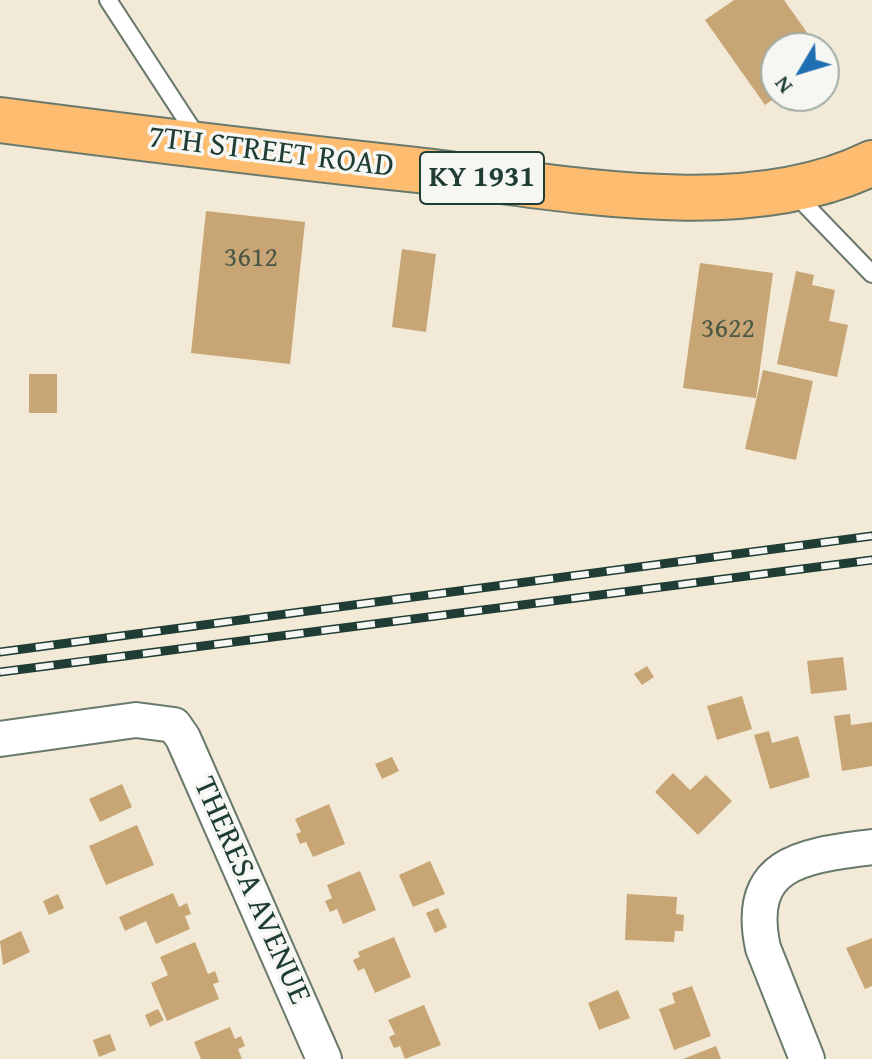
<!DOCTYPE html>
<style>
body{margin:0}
#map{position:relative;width:872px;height:1059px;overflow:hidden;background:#f2ead7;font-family:"Gentium Book Plus",serif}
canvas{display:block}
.north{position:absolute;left:760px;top:32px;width:80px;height:80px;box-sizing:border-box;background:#f6f6f2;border:2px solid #a0aca6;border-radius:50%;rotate:232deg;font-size:22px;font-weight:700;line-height:32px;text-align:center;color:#1f3d34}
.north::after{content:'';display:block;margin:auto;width:28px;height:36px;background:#1f6fb2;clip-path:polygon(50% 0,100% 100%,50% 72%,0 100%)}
</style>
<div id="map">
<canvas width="872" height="1059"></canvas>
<div class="north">N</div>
</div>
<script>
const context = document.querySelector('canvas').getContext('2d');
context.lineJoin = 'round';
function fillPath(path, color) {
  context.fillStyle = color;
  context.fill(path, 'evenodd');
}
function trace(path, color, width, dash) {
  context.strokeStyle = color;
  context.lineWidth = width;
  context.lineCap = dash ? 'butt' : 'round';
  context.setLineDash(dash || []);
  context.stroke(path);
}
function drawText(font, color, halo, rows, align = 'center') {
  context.font = font + ' "Gentium Book Plus",serif';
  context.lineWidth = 7;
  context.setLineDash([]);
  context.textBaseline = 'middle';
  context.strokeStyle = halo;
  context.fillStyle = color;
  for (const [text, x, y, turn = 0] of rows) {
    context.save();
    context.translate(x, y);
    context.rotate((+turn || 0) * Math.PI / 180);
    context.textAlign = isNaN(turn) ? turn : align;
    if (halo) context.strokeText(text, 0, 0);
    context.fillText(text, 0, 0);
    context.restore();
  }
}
fillPath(new Path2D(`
 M734 0H784L818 48H776V97L765 105 705 20Z
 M206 211 305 222 290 364 191 353Z
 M402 249 436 254 426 332 392 327Z
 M700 263 773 273 756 398 683 388Z
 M796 271 814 275 812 285 835 290 829 321 848 325 837 377 777 364Z
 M763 370 813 381 796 460 745 449Z
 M29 374H57V413H29Z
 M843 657 847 690 811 694 807 661Z
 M647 666 654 677 642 685 634 674Z
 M742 696 752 729 717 740 707 706Z
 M850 714 851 725 872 722V766L842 771 834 716Z
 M769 731 772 743 798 736 810 777 770 789 754 735Z
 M392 757 399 771 382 779 375 764Z
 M673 773 690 790 706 775 732 801 698 835 655 792Z
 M122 784 132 807 100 822 89 799Z
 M329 804 345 844 313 857 306 842 300 844 296 834 301 832 295 819Z
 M137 825 154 865 106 885 89 846Z
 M430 861 445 894 413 907 399 875Z
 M360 871 376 910 343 924 337 909 330 912 325 901 332 898 327 885Z
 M173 893 179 907 187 903 191 914 185 916 190 929 156 944 146 921 125 931 119 917Z
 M58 894 64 908 49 915 43 901Z
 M627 894 677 897 676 914 684 915 683 931H675L674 942 625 940Z
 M438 908 447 927 435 933 426 913Z
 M21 931 30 952 3 965 0 941Z
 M394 937 411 977 375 993 364 968 358 971 353 960 360 957 358 952Z
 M872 938V986L865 989 846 948Z
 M195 942 208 974 215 971 219 982 213 984 219 999 167 1021 151 983 168 975 160 957Z
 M692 986 711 1036 674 1050 659 1009 675 1003 672 993Z
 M618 990 630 1018 599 1030 588 1003Z
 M424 1005 441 1045 405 1059 400 1046 394 1048 389 1037 395 1034 388 1020Z
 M158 1009 164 1020 150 1027 145 1015Z
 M230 1027 235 1039 241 1036 245 1046 238 1049 242 1059H201L194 1042Z
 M110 1034 116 1050 99 1057 93 1040Z
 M716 1046 721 1059H683Z`), '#c8a575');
const lane = new Path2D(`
 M108 0 198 138
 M793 192 872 274`);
const street = new Path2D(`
 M0 739 136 720 174 725 183 738 324 1059
 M807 1059 763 948C744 860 806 856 872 847`);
const primary = new Path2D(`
 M0 120C139 138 278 155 417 170 556 186 742 227 872 163`);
trace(lane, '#697a6d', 20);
trace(street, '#697a6d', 38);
trace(primary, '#697a6d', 48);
trace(lane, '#fff', 16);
trace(street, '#fff', 34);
trace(primary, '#febc70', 44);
const rail = new Path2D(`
 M0 652 872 536
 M0 672 872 560`);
trace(rail, '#1f3d34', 9);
trace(rail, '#f6f6f2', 6, [18]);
drawText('28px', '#495744', null, [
 ["3612",251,259],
 ["3622",728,330]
]);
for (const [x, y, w] of [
 [482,178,124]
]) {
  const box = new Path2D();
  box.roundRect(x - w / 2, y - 26, w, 52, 6);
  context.fillStyle = '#f6f6f2';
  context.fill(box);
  trace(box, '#1f3d34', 2);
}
drawText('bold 30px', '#1f3d34', null, [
 ["KY 1931",482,178]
]);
drawText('32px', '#1f3d34', '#f6f6f2', [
 ["7TH STREET ROAD",271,153,7],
 ["THERESA AVENUE",251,891,66]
]);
</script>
